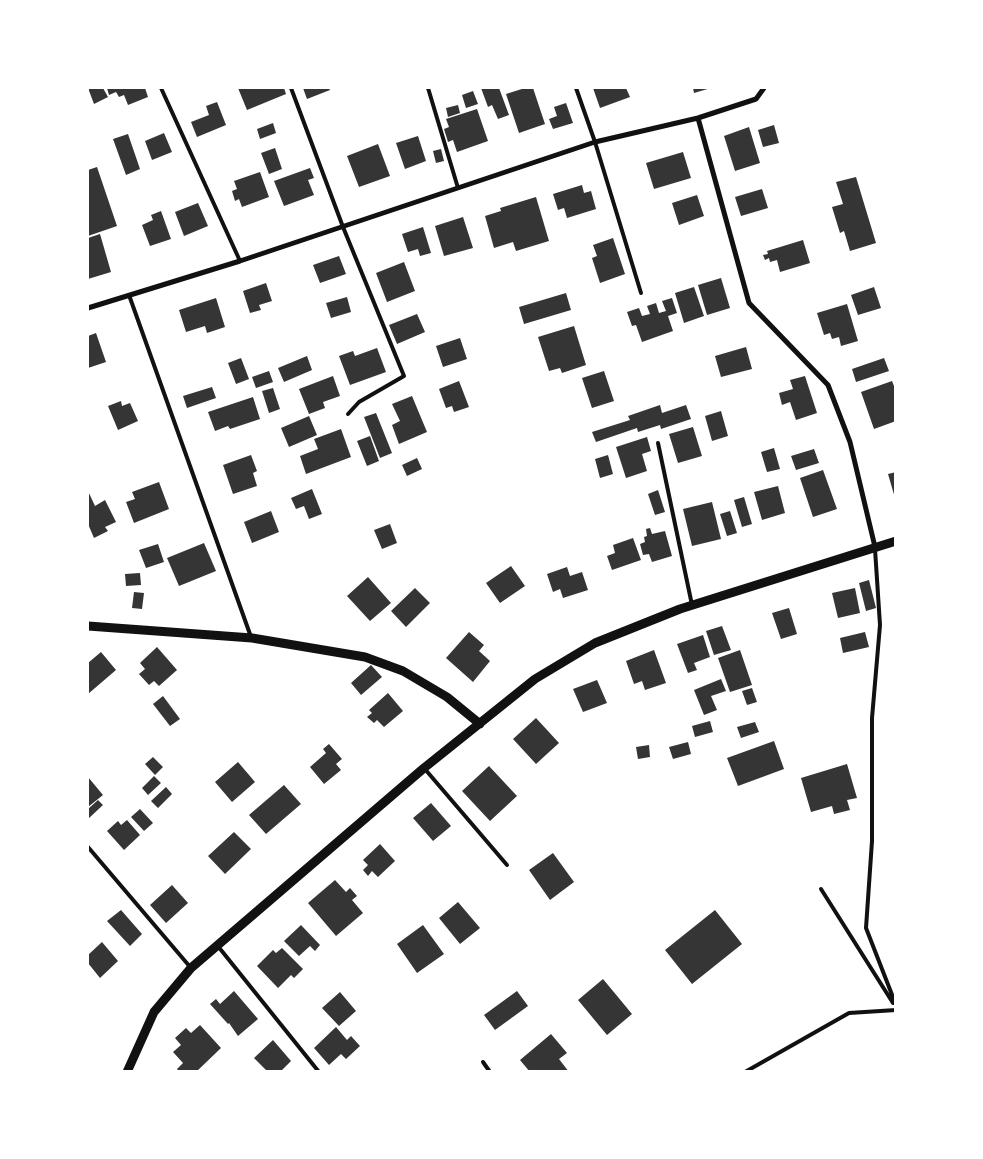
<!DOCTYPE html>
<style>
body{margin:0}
#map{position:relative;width:983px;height:1159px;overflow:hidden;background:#fff;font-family:"Sofia Sans Condensed",sans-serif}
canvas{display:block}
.frame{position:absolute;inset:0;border:89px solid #fff;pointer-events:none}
</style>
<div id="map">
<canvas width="983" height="1159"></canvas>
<div class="frame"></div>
</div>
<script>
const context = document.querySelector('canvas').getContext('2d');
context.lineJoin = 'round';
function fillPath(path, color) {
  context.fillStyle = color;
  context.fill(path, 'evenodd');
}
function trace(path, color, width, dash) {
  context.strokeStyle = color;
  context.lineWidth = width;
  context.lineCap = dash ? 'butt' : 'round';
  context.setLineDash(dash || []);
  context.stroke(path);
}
fillPath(new Path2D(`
 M88 88H103L108 97 94 104Z
 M107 88H145L148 97 128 105 124 95 119 97 116 92 109 95Z
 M238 88H284L286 94 247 110Z
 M303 88H329L330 90 307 99Z
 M481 88H499L509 115 498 119 492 105 488 107Z
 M525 88H533L545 124 519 133 506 94Z
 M593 88H626L630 97 600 108Z
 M693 88H711L694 93Z
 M473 91 478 104 466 108 462 95Z
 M217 102 226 125 197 137 191 122 209 115 206 106Z
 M566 103 573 123 553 129 549 119 557 116 554 107Z
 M458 105 460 113 448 117 446 108Z
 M477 109 488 141 457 152 453 140 448 142 444 129 449 127 446 119Z
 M273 123 276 133 260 139 257 129Z
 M774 125 779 143 763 147 758 130Z
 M749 127 760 163 735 171 724 136Z
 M164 133 172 152 152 160 145 141Z
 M128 134 140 169 126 175 113 139Z
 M418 136 426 161 405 169 396 143Z
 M378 144 390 176 359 187 347 156Z
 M275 148 282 169 269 174 261 153Z
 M441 149 444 161 436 163 433 151Z
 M683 152 691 178 654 189 646 163Z
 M97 167 117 226 88 236V170Z
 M310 168 314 178 308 180 314 195 284 206 274 181Z
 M260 172 269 197 242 207 239 199 235 201 232 191 237 189 234 181Z
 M856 177 876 243 850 251 844 231 840 233 832 207 843 204 836 182Z
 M582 185 584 193 591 191 596 209 567 218 564 208 558 210 553 194Z
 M762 189 768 208 741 216 735 197Z
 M697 195 704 216 679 225 672 203Z
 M536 197 549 241 516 251 513 242 494 248 485 216 501 211 500 208Z
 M198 203 208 226 184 236 175 212Z
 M161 211 171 239 150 246 142 225 153 220 151 215Z
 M463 217 473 248 444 256 435 226Z
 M423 227 431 253 420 256 418 249 408 252 402 234Z
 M100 234 111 272 88 279V238Z
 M613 238 625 274 600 283 592 258 597 256 593 245Z
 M803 240 810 263 780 272 777 260 770 262 769 258 765 260 763 255 768 254 767 251Z
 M339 256 346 274 320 283 313 265Z
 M404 262 415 291 387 302 376 273Z
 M721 278 730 308 707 315 698 285Z
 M266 283 272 301 259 305 261 310 250 313 243 291Z
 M694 287 704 316 684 323 675 293Z
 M874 287 881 308 858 315 851 295Z
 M566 293 571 310 524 324 519 307Z
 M347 297 351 312 331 318 326 303Z
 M216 298 225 327 207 333 205 326 186 332 179 310Z
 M672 298 677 313 668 316 673 331 642 342 636 325 632 326 627 312 639 308 642 316 650 314 647 306 656 303 659 313 666 311 662 301Z
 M847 304 858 341 841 346 839 337 832 339 830 333 824 335 817 313Z
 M417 314 425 332 397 344 389 325Z
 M574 326 586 365 562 373 560 368 549 371 538 337Z
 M96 333 106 362 88 368V336Z
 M460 338 467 359 443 367 436 346Z
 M746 347 752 369 721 377 715 356Z
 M377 348 386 372 350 385 339 356 353 351 355 356Z
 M307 356 312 370 284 382 278 368Z
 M241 358 249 379 236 384 228 363Z
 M884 358 889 371 856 382 852 369Z
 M269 371 273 382 256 388 252 377Z
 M604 371 614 401 592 408 582 378Z
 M333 376 340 396 323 402 325 408 309 414 299 389Z
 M805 376 817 413 796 420 790 402 782 405 779 393 793 389 790 380Z
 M459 381 469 407 454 412 452 406 446 408 439 389Z
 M892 381 896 391V421L874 429 861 392Z
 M212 387 216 398 187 408 183 396Z
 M273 388 280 409 269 413 262 391Z
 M412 396 427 432 399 444 392 425 400 421 392 404Z
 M253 397 260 419 230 429 228 426 215 431 208 412Z
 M121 401 122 406 130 403 138 421 118 430 108 406Z
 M660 405 662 413 686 405 691 419 661 429 660 425 638 432 637 428 596 442 592 432 630 420 628 416Z
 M721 411 728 436 712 441 705 416Z
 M376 413 392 453 380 458 364 417Z
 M309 416 317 435 289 447 281 428Z
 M693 427 702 456 678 463 669 434Z
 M341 429 351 457 306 474 300 456 318 449 314 439Z
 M370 436 379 461 367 466 357 441Z
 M647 437 651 451 642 454 647 471 626 478 616 447Z
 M774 448 780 469 767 472 761 452Z
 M814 449 819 463 796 470 791 456Z
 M251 455 257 471 253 473 257 486 233 494 223 465Z
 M608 455 613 474 600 478 595 459Z
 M417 458 422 469 407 476 402 465Z
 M823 470 837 509 813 517 800 478Z
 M896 472V498H895L888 474Z
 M159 482 169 509 134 523 126 502 135 499 132 492Z
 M778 486 785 513 762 520 754 492Z
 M312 489 322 514 309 519 304 506 296 509 291 498Z
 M658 490 665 512 655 515 648 494Z
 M88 491 95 506 105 500 116 522 105 527 108 531 94 538 88 524Z
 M744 497 752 524 742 527 734 500Z
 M712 502 721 539 692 546 683 509Z
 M271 511 279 532 252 543 244 522Z
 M730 511 737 533 727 536 720 514Z
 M390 524 397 543 382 549 374 530Z
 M650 528 652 534 665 531 672 556 652 562 649 554 643 555 640 544 645 542 644 537 647 536 646 529Z
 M633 538 641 560 612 570 607 556 615 553 613 545Z
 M204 543 216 571 179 586 167 558Z
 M158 544 164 562 146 568 139 550Z
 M511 566 525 586 500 603 486 583Z
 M567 567 570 576 582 572 588 590 563 598 560 589 553 592 547 574Z
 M140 573 141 585 126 586 125 574Z
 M368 577 391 603 370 621 347 596Z
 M869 580 876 608 866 611 859 583Z
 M415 588 430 603 406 627 391 611Z
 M855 588 860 613 838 618 832 593Z
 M134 592 144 593 142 609 132 608Z
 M789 608 797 634 781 639 772 613Z
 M722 626 731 650 714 655 706 631Z
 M469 632 484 645 479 651 490 661 473 682 446 658Z
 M865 632 869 647 843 653 840 638Z
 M703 635 710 657 694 663 697 670 688 673 677 644Z
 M157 647 177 670 159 686 154 681 149 685 139 674 145 669 140 663Z
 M654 650 666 683 645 690 642 681 634 684 626 661Z
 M740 650 752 685 730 692 718 658Z
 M101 652 116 670 88 694V663Z
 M371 665 382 677 361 695 351 683Z
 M721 679 726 691 711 696 717 710 704 715 694 690Z
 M597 680 607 703 583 712 573 689Z
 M752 688 757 702 747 705 742 691Z
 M388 693 403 711 384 727 377 720 374 723 367 717 372 713 369 710Z
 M163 696 180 719 170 726 153 704Z
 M536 718 559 743 536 764 513 739Z
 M710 721 713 732 695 737 692 726Z
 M755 722 759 732 741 738 737 727Z
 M774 741 784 769 738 786 727 758Z
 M688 742 691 754 673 759 669 747Z
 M329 744 342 759 336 764 341 770 324 784 310 767 326 753 323 749Z
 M649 745 650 757 638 759 636 747Z
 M153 757 163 767 155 775 145 764Z
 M238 762 255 782 232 802 215 782Z
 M847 764 857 798 847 800 850 810 834 814 832 806 811 812 801 778Z
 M489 766 517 796 490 821 462 791Z
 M154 776 161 783 148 795 142 788Z
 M88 777 103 795 88 807Z
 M284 785 301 804 266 834 249 815Z
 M166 787 172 794 158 808 151 801Z
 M98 800 103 805 88 819V809Z
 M431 803 451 826 433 841 413 818Z
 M140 809 153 823 144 831 131 817Z
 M127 820 140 835 124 850 107 831 118 821 121 825Z
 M234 832 251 849 225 874 208 856Z
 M380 844 395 861 378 877 372 871 368 876 363 870 368 865 363 860Z
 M553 853 574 882 550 900 529 870Z
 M335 880 346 892 350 888 357 896 352 900 363 913 336 936 308 903Z
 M172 885 188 903 166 923 150 905Z
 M458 902 480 928 460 944 439 918Z
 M121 910 142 934 130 946 107 921Z
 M715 910 742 944 692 984 665 950Z
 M301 925 320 945 315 951 310 946 299 956 284 941Z
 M423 925 444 954 417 973 397 944Z
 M102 942 118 961 100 978 88 963V955Z
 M282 948 303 969 294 978 291 975 278 988 257 966 273 950 276 953Z
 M603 979 632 1014 607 1035 578 1000Z
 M234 991 258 1019 238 1036 229 1023 228 1024 210 1004 216 999 220 1004Z
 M517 991 528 1006 495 1030 484 1015Z
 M340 992 356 1011 339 1026 322 1008Z
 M200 1025 221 1048 196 1072H179L177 1069 183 1063 173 1052 181 1045 175 1038 186 1028 191 1033Z
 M336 1027 347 1040 351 1036 360 1046 346 1059 341 1054 329 1065 314 1048Z
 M551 1034 567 1053 559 1059 569 1072H530L520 1060Z
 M273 1040 291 1061 280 1072H264L266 1070 254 1058Z`), '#353535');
trace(new Path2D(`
 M161 88 240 261
 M291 88 343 227 404 376 359 402 348 414
 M428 88 458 188
 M576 88 595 142 641 293
 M129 295 251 637
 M658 443 692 605
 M875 549 880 625 872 718V841L866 928 896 1005
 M424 768 507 865
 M88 847 191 968
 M821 889 893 1003
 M217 945 319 1072
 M483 1062 490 1072
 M745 1072 849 1013 896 1010`), '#111', 4);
trace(new Path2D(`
 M698 118 749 303 828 385 850 442 875 547
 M88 308 240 261 595 142 698 118 756 99 764 88`), '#111', 5);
trace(new Path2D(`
 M88 626 252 638 365 657 403 671 447 697 480 724
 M127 1072 154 1012 191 968 424 768 535 679 595 643 680 609 896 541`), '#111', 9);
</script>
